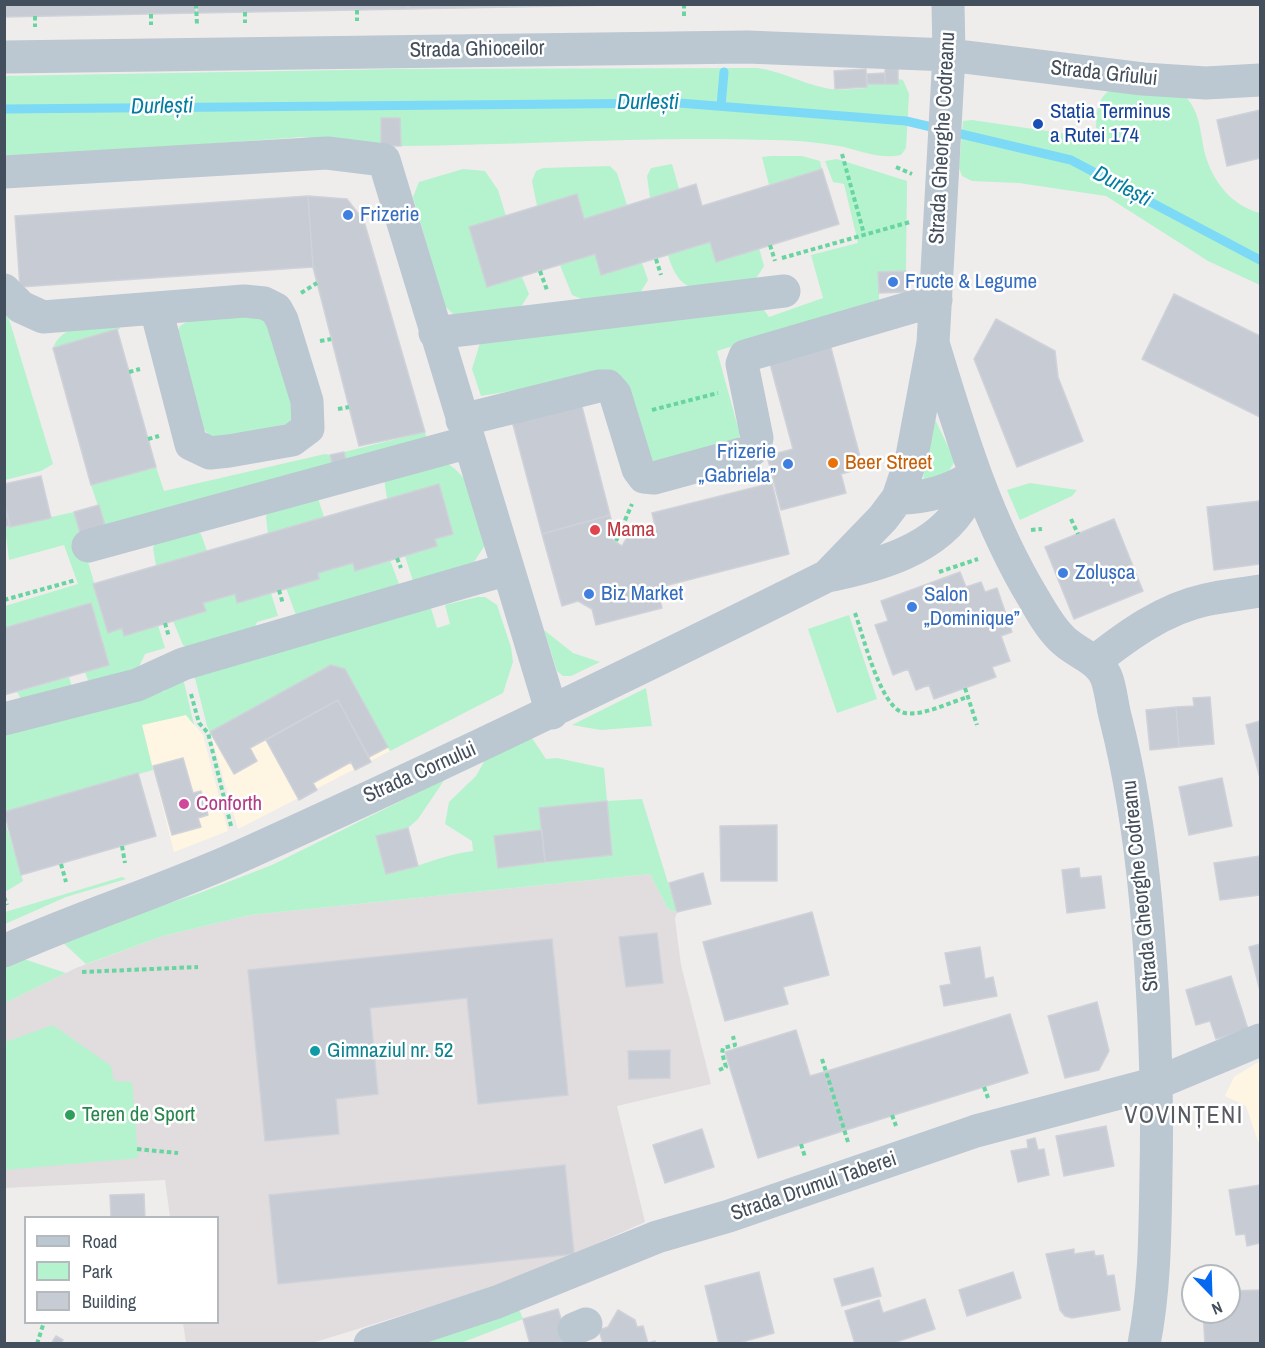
<!DOCTYPE html>
<meta charset="utf-8">
<style>
body{margin:0}
#map{position:relative;width:1265px;height:1348px;overflow:hidden;background:#efecec;font-family:"Archivo Narrow",sans-serif}
canvas{display:block}
.frame{position:absolute;inset:0;border:6px solid #434f5c;pointer-events:none}
.legend{position:absolute;left:24px;top:1216px;width:195px;height:108px;box-sizing:border-box;background:#fff;border:2px solid #b4b9be;margin:0;padding:8px 10px;list-style:none;font-size:18px;color:#434f5c}
.legend li{display:flex;align-items:center;gap:12px;height:30px}
.legend b{width:30px;border:2px solid #b4b9be}
.north{position:absolute;left:1181px;top:1264px;width:60px;height:60px;box-sizing:border-box;background:#fff;border:2px solid #b4b9be;border-radius:50%;rotate:157deg;font-size:16px;font-weight:700;line-height:24px;text-align:center;color:#434f5c}
.north::after{content:'';display:block;margin:auto;width:21px;height:27px;background:#0468f1;clip-path:polygon(50% 0,100% 100%,50% 72%,0 100%)}
</style>
<div id="map">
<canvas width="1265" height="1348"></canvas>
<div class="frame"></div>
<ul class="legend">
<li><b style="height:8px;background:#bbc7d1"></b>Road</li>
<li><b style="height:16px;background:#b4f3cd"></b>Park</li>
<li><b style="height:16px;background:#c7cbd3"></b>Building</li>
</ul>
<div class="north">N</div>
</div>
<script>
const context = document.querySelector('canvas').getContext('2d');
context.lineJoin = 'round';
function fillPath(path, color) {
  context.fillStyle = color;
  context.fill(path, 'evenodd');
}
function trace(path, color, width, dash) {
  context.strokeStyle = color;
  context.lineWidth = width;
  context.lineCap = dash ? 'butt' : 'round';
  context.setLineDash(dash || []);
  context.stroke(path);
}
function drawText(font, color, halo, rows, align = 'center') {
  context.font = font + ' "Archivo Narrow",sans-serif';
  context.lineWidth = 5;
  context.setLineDash([]);
  context.textBaseline = 'middle';
  context.strokeStyle = halo;
  context.fillStyle = color;
  for (const [text, x, y, turn = 0] of rows) {
    context.save();
    context.translate(x, y);
    context.rotate((+turn || 0) * Math.PI / 180);
    context.textAlign = isNaN(turn) ? turn : align;
    if (halo) context.strokeText(text, 0, 0);
    context.fillText(text, 0, 0);
    context.restore();
  }
}
fillPath(new Path2D(`
 M331 665 345 669 390 751 238 829 210 732Z
 M186 715 203 735 228 831 174 852 142 725Z
 M1260 1061V1147L1246 1106 1225 1096 1234 1077Z`), '#fef6e2');
fillPath(new Path2D(`
 M650 874 668 909 677 912 675 919 681 965 711 1084 617 1106 645 1222 513 1281 312 1343H186L183 1323 218 1322V1218L170 1217 165 1180 5 1188V1003L76 968 163 936 250 915Z`), '#e1ddde');
fillPath(new Path2D(`
 M757 68C781 71 801 83 825 88 838 91 853 89 867 88V84H898V79L903 80 909 94 906 148 901 155C881 160 859 150 839 146 817 142 793 140 771 140 647 136 524 145 401 146L399 118 381 119V146L302 137 5 159V76L399 69Z
 M1115 87 1186 97C1201 114 1200 133 1205 154 1213 182 1232 206 1260 213V285L1208 261 1106 196 1019 183 972 181 962 176 959 168 963 121 972 120 1088 137 1096 131C1097 111 1096 97 1115 87Z
 M771 156H802L820 161 822 169 769 185 762 157Z
 M837 159 907 181 906 271 879 273V300L717 351 740 435 734 446 647 466 619 373 481 396 472 369 480 343 759 303 769 317 823 298 811 255 858 243 844 184 833 182 825 161Z
 M672 164 679 189 650 198 647 176 651 168Z
 M610 166 617 173 627 205 584 219 577 194 537 206 532 181 536 171 543 168Z
 M463 169 485 171 498 190 506 216 469 227 487 287 522 277 529 294 521 307 455 316 445 306 413 197 419 182Z
 M710 242 716 261 759 248 764 266 753 283C712 288 682 305 668 255Z
 M595 254 601 275 642 263 648 280 639 295 584 300 572 295 560 265Z
 M4 312 9 319 53 464 41 471 5 480Z
 M251 314 266 318 295 400 293 418 286 424 220 438 209 435 202 427 176 334 180 326 188 321Z
 M119 323 120 329 53 348C63 322 95 326 119 323Z
 M931 411 955 461 947 474 923 485 927 418Z
 M425 432 428 444 347 465 344 452Z
 M325 454 330 455 334 468 107 533 91 485 156 467 164 491Z
 M445 462C477 481 476 510 485 545L474 562 413 581 405 556 437 546 435 539 453 533 439 484 387 499 384 479Z
 M1030 483 1077 490 1072 496 1020 520 1007 490Z
 M316 492 324 517 268 534 266 517 271 505Z
 M74 512 108 632 122 628 124 635 158 625 165 648 145 654 135 675 89 683 85 672 109 665 91 603 5 628V606L78 584 64 545 9 560 5 527Z
 M192 528 201 534 207 551 156 566 153 548 158 537Z
 M390 560 399 584 297 618 286 588 319 579 318 573 353 563 355 570Z
 M271 593 278 616 257 622 252 634 193 652 183 645 173 621 205 611 203 603 235 594 237 602Z
 M478 597H485L497 605 511 647 513 662 503 693 390 751 345 669 331 665 210 732 207 726 194 674 430 605 437 628 450 624 445 605Z
 M849 615 877 699 837 713 808 629Z
 M544 630 573 653 600 662 571 676H563L557 671Z
 M69 677 72 687 23 703 17 692Z
 M183 678 194 725 186 715 142 725 153 770 5 812V732L165 691 172 679Z
 M646 688 652 726 601 730 572 725Z
 M532 738 546 759 557 758 604 768 607 801 642 799 677 912 668 909 650 874 250 915 163 936 86 964 59 939 197 894 272 865 445 779 418 819 408 828 376 836 386 874C416 869 443 854 473 851L472 841 445 824 449 802 476 776 485 760ZM607 801 612 855 498 868 494 836 542 830 540 808Z
 M4 818 23 881 5 892 4 889Z
 M122 877 126 879 66 897 5 924V912Z
 M18 957 66 973 5 1003V964Z
 M53 1025 111 1066 114 1081 132 1082 138 1158 5 1170V1042Z
 M519 1309 523 1319 461 1343 419 1344Z`), '#b4f3cd');
trace(new Path2D(`
 M721 106 724 72
 M4 109 679 103 906 121 1071 160 1260 260`), '#7cdaf6', 9);
const building = new Path2D(`
 M4 4H195V13L4 17Z
 M198 4H408V9L198 13Z
 M408 4H614V5L408 9Z
 M885 65H898V84H885Z
 M866 69 867 87 835 89 834 71Z
 M885 73V84H867V74Z
 M1260 110V158L1227 166 1217 120Z
 M381 118H400L401 146H381Z
 M822 169 839 224 716 262 710 242 601 275 595 254 487 287 469 227 577 194 584 219 696 184 702 206Z
 M308 196 313 267 20 287 15 216Z
 M308 196 347 199 364 221 425 432 359 446 313 267Z
 M906 271 907 292 879 293 878 272Z
 M1174 294 1260 336V417L1142 359Z
 M996 319 1055 351 1058 377 1083 441 1017 467 974 359Z
 M117 329 156 467 91 485 53 348Z
 M830 344 863 468 841 474 846 493 781 510 767 456 793 449 769 360Z
 M580 399 610 515 542 534 511 417Z
 M344 452 347 465 334 468 330 455Z
 M41 476 51 518 10 527 4 503V484Z
 M772 483 789 554 657 588 662 608 596 625 592 609 578 601 562 606 542 534 610 515 613 527 607 536 622 546 630 532 655 526 652 513Z
 M439 484 453 534 435 539 437 546 355 571 353 563 318 573 319 579 237 603 235 594 203 603 206 611 124 636 122 628 108 633 93 584Z
 M1260 501V564L1214 570 1207 507Z
 M4 503 10 525 4 527Z
 M99 505 107 533 82 540 74 512Z
 M1114 519 1143 591 1074 619 1045 547Z
 M960 572 966 587 981 582 985 592 997 588 1012 632 1001 636 1010 661 992 667 996 677 934 699 929 685 916 690 908 669 893 675 875 625 888 621 881 601Z
 M91 603 109 665 4 695V628Z
 M331 665 345 669 388 747 369 757 338 700 250 748 257 761 234 774 210 732Z
 M1210 697 1214 744 1179 747 1176 707 1194 706 1193 698Z
 M338 700 371 762 355 770 351 762 313 783 317 790 299 800 266 740Z
 M1176 707 1179 747 1150 750 1146 710Z
 M1260 721V778L1246 725Z
 M183 758 193 793 201 791 208 815 198 818 201 827 172 835 153 766Z
 M138 773 156 836 21 875 4 812Z
 M1222 778 1232 826 1189 835 1179 787Z
 M607 801 612 855 545 862 539 808Z
 M777 825V881H721L720 826Z
 M408 828 418 866 386 874 376 836Z
 M542 830 545 862 498 868 494 836Z
 M1260 856V895L1220 900 1214 863Z
 M1079 868 1080 878 1101 876 1105 908 1067 913 1062 870Z
 M703 873 711 904 677 912 669 883Z
 M812 912 829 975 783 987 788 1004 725 1021 703 942Z
 M657 933 663 983 626 987 619 937Z
 M552 939 568 1095 478 1104 467 998 370 1008 378 1094 336 1099 339 1134 265 1141 248 970Z
 M1260 944V991L1249 947Z
 M980 947 985 979 993 977 997 996 944 1006 940 986 951 984 945 953Z
 M1231 976 1248 1029 1216 1039 1210 1021 1196 1025 1186 990Z
 M1097 1002 1109 1051 1099 1070 1065 1078 1048 1016Z
 M1010 1014 1028 1073 843 1131 824 1072Z
 M796 1030 810 1076 824 1072 843 1131 758 1158 725 1052Z
 M670 1050V1078L629 1079 628 1051Z
 M1106 1126 1114 1166 1064 1176 1056 1136Z
 M702 1129 714 1167 665 1183 653 1145Z
 M1035 1138 1038 1150 1044 1149 1049 1175 1018 1182 1011 1151 1028 1148 1027 1140Z
 M565 1165 574 1254 278 1284 269 1195Z
 M1260 1185V1243L1247 1246 1245 1234 1236 1235 1229 1190Z
 M144 1194 145 1218H111L110 1195Z
 M1074 1249V1254L1094 1251 1095 1256 1103 1255 1107 1276 1114 1275 1120 1310 1072 1318 1065 1316 1060 1310 1046 1254Z
 M873 1268 881 1296 842 1306 834 1279Z
 M759 1272 774 1333 735 1344H719L705 1286Z
 M1013 1272 1021 1298 967 1316 959 1290Z
 M1260 1290V1344H1205L1203 1312H1229V1291Z
 M925 1299 935 1329 890 1344H855L845 1311 879 1300 883 1313Z
 M558 1309 568 1342 530 1344 523 1319Z
 M618 1310 635 1320 637 1327 643 1326 648 1343 655 1341 656 1344H603L599 1330 608 1327Z
 M56 1336 63 1340 61 1344H51Z`);
fillPath(building, '#c7cbd3');
trace(building, '#cfd2d9', 1.5);
trace(new Path2D(`
 M196 4 197 25
 M684 4V17
 M357 10V21
 M245 12V23
 M151 14V25
 M35 16V27
 M842 154 864 234
 M896 167 912 174
 M770 245 775 261
 M782 258 910 222
 M656 259 661 275
 M540 271 547 290
 M301 293 317 283
 M320 341 331 339
 M129 372 140 369
 M338 409 349 407
 M652 410 718 393
 M148 439 159 436
 M1071 519 1078 534
 M1031 530 1042 529
 M616 541 632 504
 M397 558 401 568
 M939 572 978 559
 M279 590 283 604
 M4 600 76 580
 M855 613C863 635 881 710 905 713 924 716 950 702 968 697
 M165 623 169 637
 M965 688 977 725
 M191 694 199 723 208 733 231 826
 M122 846 125 863
 M61 864 66 882
 M4 897 7 905
 M82 972 198 967
 M822 1059 848 1142
 M719 1070 726 1067 722 1053 723 1048 735 1045 733 1036
 M984 1087 988 1098
 M892 1115 896 1126
 M801 1144 805 1157
 M137 1149 178 1153
 M37 1344 44 1322`), '#68d5a1', 4, [4.5, 3]);
trace(new Path2D(`
 M4 57 747 47 949 55 1143 79 1206 83 1260 80
 M4 172 327 153 384 160 552 713
 M4 290 21 307 43 317 244 301 264 303 276 309 282 320 307 401 308 428 292 440 229 451 210 453 191 444 156 309
 M435 333 784 291
 M933 343C960 432 986 520 1034 599 1042 613 1050 627 1061 638 1076 654 1100 658 1107 679 1111 691 1112 704 1115 716 1131 778 1140 839 1146 904 1154 994 1158 1084 1156 1174 1155 1231 1155 1288 1144 1344
 M462 420 599 386H608L615 394 638 469 644 477 654 478 749 452 755 447 757 438 742 364 745 356 936 300
 M898 498C928 498 948 491 974 476
 M88 546 469 442
 M827 576 883 518 898 498 912 456 933 343 949 55 948 4
 M1095 661C1128 635 1164 609 1205 600 1223 596 1242 594 1260 591
 M4 719 137 685 183 664 508 569
 M4 951C82 916 163 891 241 856 438 767 633 673 827 576 877 566 937 550 964 503 968 495 971 485 974 476
 M574 1329 586 1324
 M370 1344 497 1302 657 1237 729 1216 976 1131 1157 1083 1260 1040`), '#bbc7d1', 33);
for (const [x, y, r, color] of [
 [1038,124,6,"#1a4fb4"],
 [348,215,6,"#3f7fe0"],
 [893,282,6,"#3f7fe0"],
 [833,463,6,"#e8710a"],
 [788,464,6,"#3f7fe0"],
 [595,530,6,"#e0444e"],
 [1063,573,6,"#3f7fe0"],
 [589,594,6,"#3f7fe0"],
 [912,607,6,"#3f7fe0"],
 [184,804,6,"#d1479c"],
 [315,1051,6,"#0f9aa8"],
 [70,1115,6,"#2e9e5b"]
]) {
  const dot = new Path2D();
  dot.arc(x, y, r, 0, 2 * Math.PI);
  context.fillStyle = color;
  context.fill(dot);
  trace(dot, '#fff', 2);
}
drawText('21px', '#434f5c', '#fff', [
 ["Strada Ghioceilor",477,50,-1],
 ["Strada Grîului",1104,74,6],
 ["Strada Gheorghe Codreanu",943,138,-87],
 ["Strada Cornului",420,773,-24],
 ["Strada Gheorghe Codreanu",1141,886,-96],
 ["Strada Drumul Taberei",814,1187,-19]
]);
drawText('21px', '#164399', '#fff', [
 ["Stația Terminus",1050,112],
 ["a Rutei 174",1050,136]
], 'left');
drawText('21px', '#366cbe', '#fff', [
 ["Frizerie",360,215],
 ["Fructe & Legume",905,282],
 ["Frizerie",776,452,"right"],
 ["„Gabriela”",776,476,"right"],
 ["Zolușca",1075,573],
 ["Biz Market",601,594],
 ["Salon",924,595],
 ["„Dominique”",924,619]
], 'left');
drawText('21px', '#c56008', '#fff', [
 ["Beer Street",845,463]
], 'left');
drawText('21px', '#be3a42', '#fff', [
 ["Mama",607,530]
], 'left');
drawText('21px', '#b23c85', '#fff', [
 ["Conforth",196,804]
], 'left');
drawText('21px', '#0d838f', '#fff', [
 ["Gimnaziul nr. 52",327,1051]
], 'left');
drawText('21px', '#27864d', '#fff', [
 ["Teren de Sport",82,1115]
], 'left');
drawText('italic 22px', '#027da1', '#fff', [
 ["Durlești",648,103],
 ["Durlești",162,107,-1],
 ["Durlești",1122,187,28]
]);
context.letterSpacing = '1.5px';
drawText('24px', '#585c62', '#fff', [
 ["VOVINȚENI",1184,1117]
]);
context.letterSpacing = '0px';
</script>
